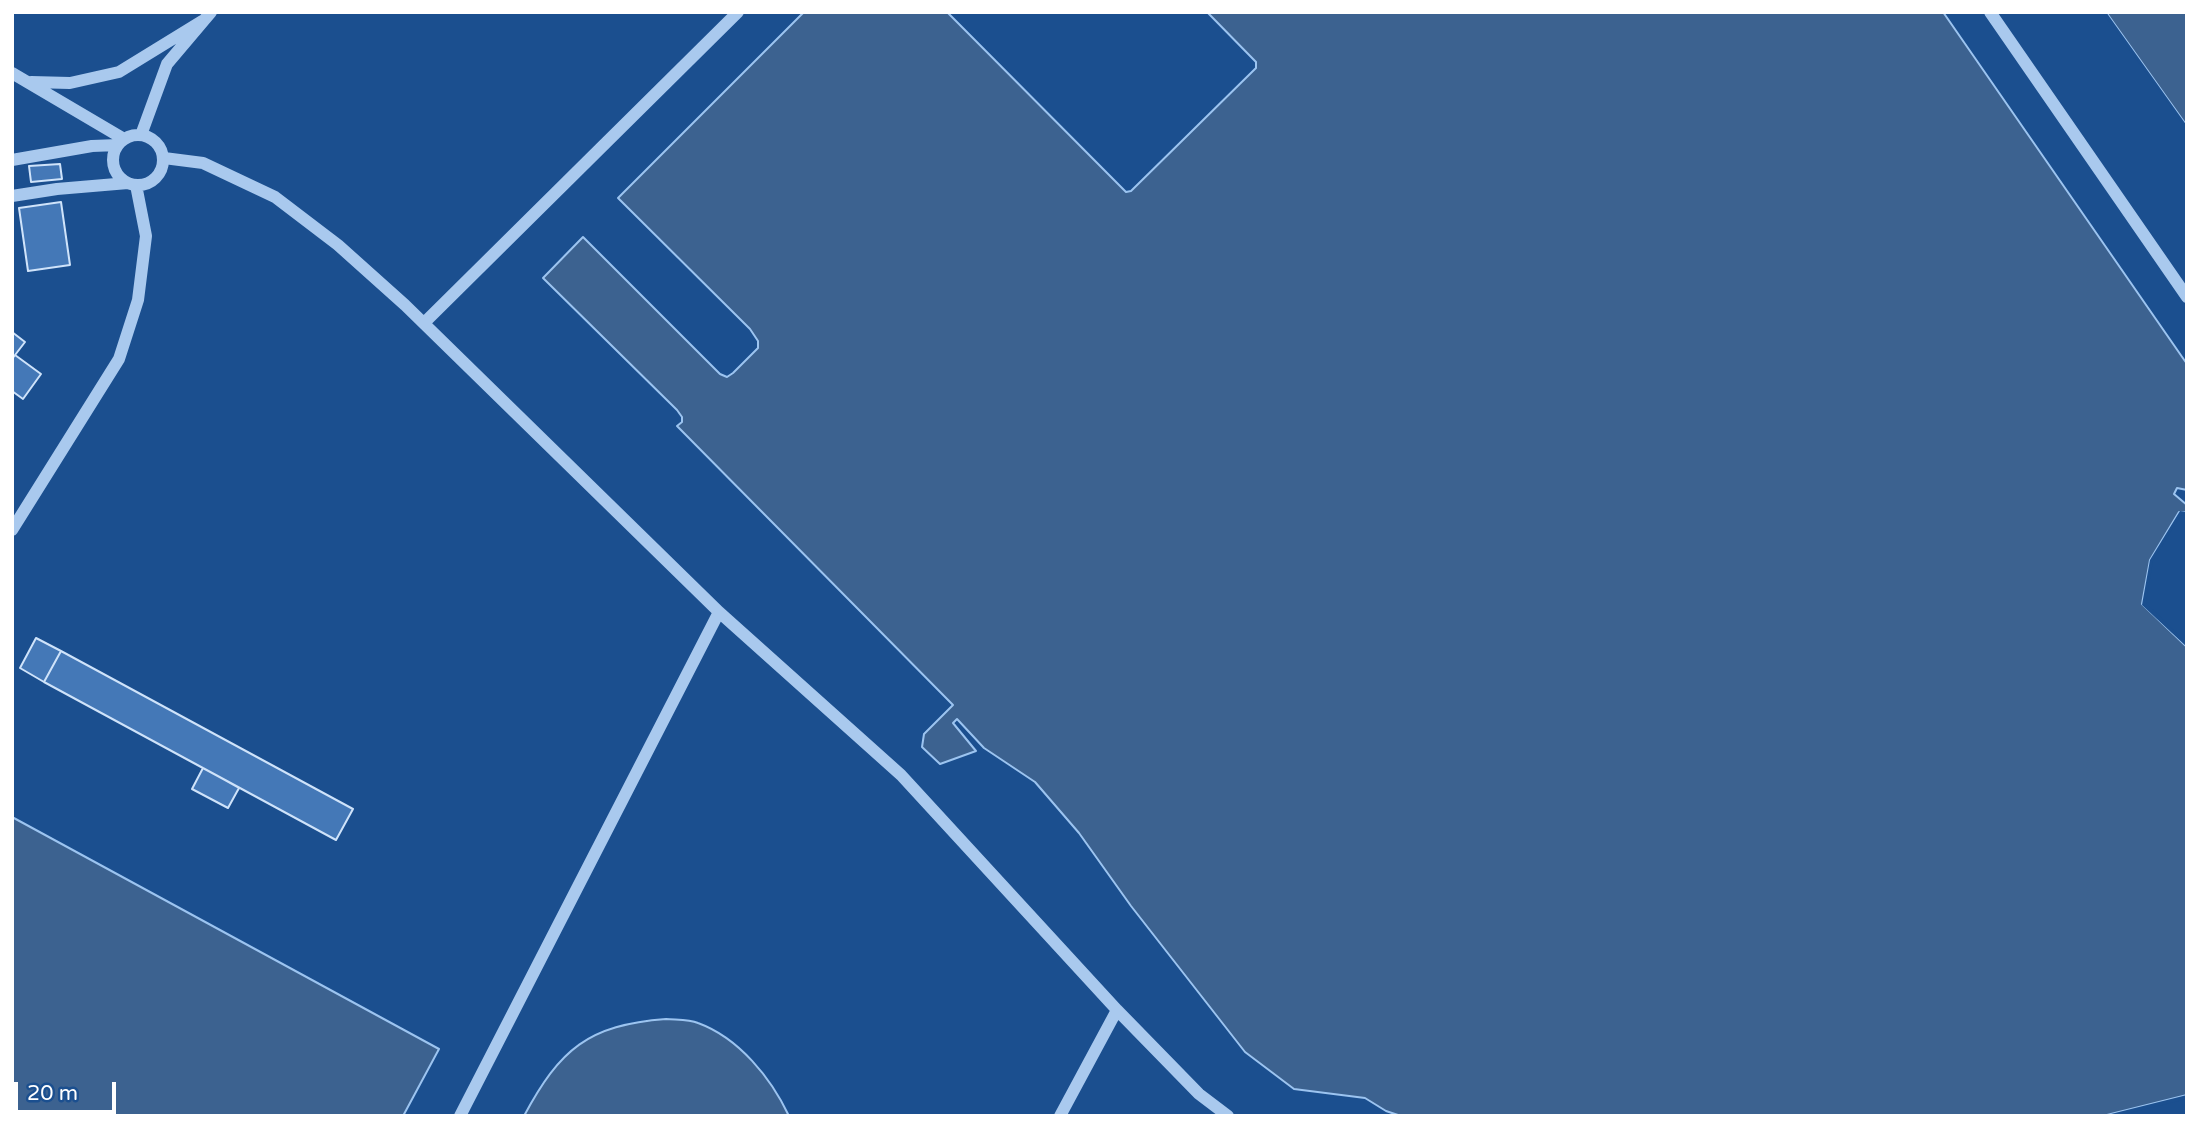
<!DOCTYPE html>
<style>
body{margin:0}
#map{position:relative;width:2199px;height:1128px;overflow:hidden;background:#1b4f8f;font-family:"Varela Round",sans-serif}
canvas{display:block}
.frame{position:absolute;inset:0;border:14px solid #fff;pointer-events:none}
.scale{position:absolute;left:14px;top:1082px;width:102px;height:32px;box-sizing:border-box;border:4px solid #fff;border-top:0;padding-left:9px;font-size:21px;line-height:24px;white-space:nowrap;color:#fff;-webkit-text-stroke:5px #1b4f8f;paint-order:stroke}
</style>
<div id="map">
<canvas width="2199" height="1128"></canvas>
<div class="frame"></div>
<div class="scale">20 m</div>
</div>
<script>
const context = document.querySelector('canvas').getContext('2d');
context.lineJoin = 'round';
function fillPath(path, color) {
  context.fillStyle = color;
  context.fill(path, 'evenodd');
}
function trace(path, color, width, dash) {
  context.strokeStyle = color;
  context.lineWidth = width;
  context.lineCap = dash ? 'butt' : 'round';
  context.setLineDash(dash || []);
  context.stroke(path);
}
const water = new Path2D(`
 M804 12H947L1126 192 1131 191 1256 68V62L1207 12H1943L2187 364V490L2177 488 2174 494 2187 505V512H2179L2150 560 2142 604 2187 647V1095L2103 1116H1401L1386 1111 1365 1098 1294 1089 1245 1052 1131 906 1079 833 1035 782 984 748 957 719 953 723 976 751 940 764 922 747 924 734 953 705 677 426 682 422V417L677 410 543 278 583 237 720 374 727 377 733 373 758 348V341L750 329 618 198Z
 M2106 12H2187V126Z
 M12 817 439 1049 403 1116H12Z
 M666 1019C676 1020 689 1019 698 1023 739 1038 771 1078 789 1116H524C560 1049 588 1025 666 1019Z`);
fillPath(water, '#3c6290');
trace(water, '#9cc4f0', 2);
fillPath(new Path2D(`
 M2102 12H2106L2187 126V130Z
 M2180 511 2187 512V516L2181 515 2153 561 2146 603 2187 643V647L2142 605 2150 560Z
 M2187 1095V1099L2117 1116H2103Z`), '#1b4f8f');
const building = new Path2D(`
 M60 164 62 179 31 182 29 166Z
 M61 202 70 265 28 271 19 208Z
 M12 332 25 342 12 359Z
 M15 355 41 374 23 399 12 391V359Z
 M36 638 61 651 44 682 20 668Z
 M61 651 353 809 336 840 44 682Z
 M203 768 239 788 228 808 192 789Z`);
fillPath(building, '#4478b7');
trace(building, '#cfe3fa', 2);
trace(new Path2D(`
 M1990 12 2187 297
 M12 73 124 139
 M31 82 70 83 119 72 202 21
 M113 160a25 25 0 1 1 50 0a25 25 0 1 1-50 0Z
 M141 135 167 64 211 12
 M164 158 203 163 275 197 338 245 405 305 719 612 901 775 1117 1010 1199 1094 1228 1116
 M12 160 92 146 118 145
 M12 196 57 189 128 183
 M424 323 738 12
 M12 530 119 359 138 300 146 236 136 185
 M460 1116 719 612
 M1060 1116 1117 1010`), '#a9c9ee', 12);
</script>
